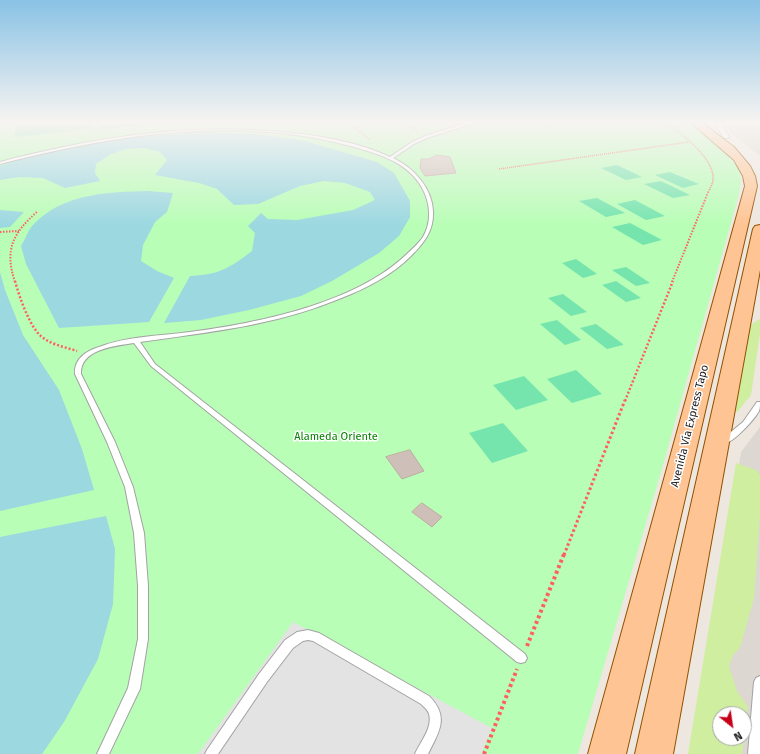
<!DOCTYPE html>
<meta charset="utf-8">
<style>
body{margin:0}
#map{position:relative;width:760px;height:754px;overflow:hidden;background:#eee7df;font-family:"Fira Sans",sans-serif}
canvas{display:block}
.north{position:absolute;left:712px;top:706px;width:40px;height:40px;box-sizing:border-box;background:#fff;border:1px solid #a4a4a4;border-radius:50%;rotate:150deg;font-size:11px;font-weight:700;line-height:16px;text-align:center;color:#1b1b1b}
.north::after{content:'';display:block;margin:auto;width:14px;height:18px;background:#c60017;clip-path:polygon(50% 0,100% 100%,50% 72%,0 100%)}
</style>
<div id="map">
<canvas width="760" height="754"></canvas>
<div class="north">N</div>
</div>
<script>
const context = document.querySelector('canvas').getContext('2d');
context.lineJoin = 'round';
function fillPath(path, color) {
  context.fillStyle = color;
  context.fill(path, 'evenodd');
}
function trace(path, color, width, dash) {
  context.strokeStyle = color;
  context.lineWidth = width;
  context.lineCap = dash ? 'butt' : 'round';
  context.setLineDash(dash || []);
  context.stroke(path);
}
function drawText(font, color, halo, rows, align = 'center') {
  context.font = font + ' "Fira Sans",sans-serif';
  context.lineWidth = 3;
  context.setLineDash([]);
  context.textBaseline = 'middle';
  context.strokeStyle = halo;
  context.fillStyle = color;
  for (const [text, x, y, turn = 0] of rows) {
    context.save();
    context.translate(x, y);
    context.rotate((+turn || 0) * Math.PI / 180);
    context.textAlign = isNaN(turn) ? turn : align;
    if (halo) context.strokeText(text, 0, 0);
    context.fillText(text, 0, 0);
    context.restore();
  }
}
fillPath(new Path2D(`
 M720 121H760V156L732 135Z
 M760 427V754H695L741 452ZM720 714H744V738H720Z`), '#dcd7d1');
fillPath(new Path2D(`
 M759 319 760 320V334L751 395 739 410 737 412 734 411 749 331 751 325Z
 M736 463 756 470 760 475V515L754 598 740 648 733 655 729 666 737 691 748 707 744 735V714H720V738H744L742 754H688Z`), '#cfee9f');
fillPath(new Path2D(`
 M0 121H686C699 131 735 157 740 173 742 180 740 187 739 194L661 472 578 754H0Z`), '#b8feb6');
fillPath(new Path2D(`
 M17 121H90L91 129 14 137Z
 M97 121H170L171 122 99 130Z
 M532 121H603L574 124 552 123 554 124 544 126Z
 M617 165 642 177 626 180 601 168Z
 M670 172 699 184 683 188 655 175Z
 M661 181 690 195 673 198 644 184Z
 M597 198 625 213 606 217 579 201Z
 M635 200 665 216 646 220 617 204Z
 M630 223 662 240 643 245 612 227Z
 M576 259 597 274 583 278 562 263Z
 M626 267 650 283 636 286 612 270Z
 M616 281 641 298 626 302 602 285Z
 M563 294 587 312 571 316 548 298Z
 M557 320 581 340 565 345 540 324Z
 M596 324 623 344V345L607 349 580 328Z
 M576 370 602 394 572 403 547 379Z
 M524 376 548 400 516 410 493 385Z
 M503 423 528 451 492 463 469 433Z`), '#75e5ad');
fillPath(new Path2D(`
 M293 622 492 728 481 754H198Z`), '#e3e3e3');
fillPath(new Path2D(`
 M200 132 257 134 305 141 377 162 394 173 410 201V217L399 236 379 253 332 281 301 296 249 310 201 320 164 323 190 276C218 275 230 268 252 251L255 233 248 226 261 213 268 219 297 220 353 210 375 200 370 192 345 183 324 181 300 186 258 204 234 205 217 189 199 183 155 175 167 160 160 152 145 148 125 149 109 155 96 164 95 173 100 181 65 188 43 178 19 177 0 180V166L38 154 114 139Z
 M148 191 173 193 167 212 155 222 143 245 141 261 157 271 174 278 149 322 59 328 26 264 21 246C25 240 28 230 33 225 63 193 108 192 148 191Z
 M0 210 24 212 10 227 0 228Z
 M0 272 5 290 23 335 59 390 82 449 94 490 0 511Z
 M106 516 115 549 113 604 98 659 64 722 42 754H0V537Z`), '#9bd8e0');
const building = new Path2D(`
 M437 155 450 157 456 173 425 176 420 168 421 159H429Z
 M410 450 424 471 402 479 386 457Z
 M422 503 442 517 432 527 412 512Z`);
fillPath(building, '#cebfb8');
trace(building, '#c0aba0', 1);
const service = new Path2D(`
 M470 122 473 123 427 138 414 144 393 158C414 168 432 188 433 211 434 231 424 243 411 256 391 276 365 289 339 299 273 326 209 332 140 342L155 364 525 654 527 658 525 662 521 663 517 662 151 366 134 343C115 346 80 349 81 374L115 442 133 487 144 533 148 586V639L140 689 138 693 109 754H97L128 688 138 639V586L134 533 125 487 107 442 75 374C74 359 86 351 99 347 127 336 160 336 190 332 259 323 357 303 408 253 413 248 419 243 423 237 433 220 430 199 419 183 404 161 378 154 354 147 239 114 113 135 0 164V162C95 137 192 122 291 133 324 136 360 143 390 157L412 142 425 136Z
 M757 402H760C760 405 760 408 759 411 754 420 731 446 721 444L720 442 721 440 743 422Z
 M308 630 319 633 429 696C450 717 439 732 428 754H415C420 742 433 728 429 714 428 710 424 707 421 704L313 641 308 640 303 641 293 648 267 682 218 754H205L207 750 259 674 285 640 297 632Z
 M760 676V754H748L754 682 756 678Z`);
const minor = new Path2D(`
 M713 121H719L729 137 728 138H724Z`);
const primary = new Path2D(`
 M689 121H700L734 147 750 166 755 176 757 186 626 754H588L745 186 743 176 734 160Z
 M760 225V270L673 754H635L753 229 755 226Z`);
trace(service, '#a2a2a2', 2);
trace(minor, '#a2a2a2', 2);
trace(primary, '#925100', 2);
trace(new Path2D(`
 M347 121 370 140
 M401 121 417 131
 M665 121C680 134 715 157 713 180 713 183 710 188 709 191
 M499 169 689 142`), '#ff5f61', 1.5, [1, 1]);
trace(new Path2D(`
 M0 232 19 231
 M15 282C4 249 13 233 38 211
 M672 282 709 190`), '#ff5f61', 2, [1.5, 1.5]);
trace(new Path2D(`
 M15 281C19 296 30 328 42 337 52 345 65 347 77 351
 M625 401 673 281`), '#ff5f61', 2.5, [2, 2]);
trace(new Path2D(`
 M564 555 625 400`), '#ff5f61', 3, [2.5, 2.5]);
trace(new Path2D(`
 M527 646 564 554
 M484 754 517 669`), '#ff5f61', 4, [3, 3]);
fillPath(service, '#fff');
fillPath(minor, '#fff');
fillPath(primary, '#ffc493');
const sky = context.createLinearGradient(0, 0, 0, 226);
sky.addColorStop(0, '#89c2e5');
sky.addColorStop(0.54, '#f7f4f1');
sky.addColorStop(1, '#f7f4f100');
context.fillStyle = sky;
context.fillRect(0, 0, 760, 226);
drawText('11px', '#1b1b1b', '#fff', [
 ["Avenida Vía Express Tapo",690,426,-76]
]);
drawText('11px', '#068002', '#fff', [
 ["Alameda Oriente",336,437]
]);
</script>
